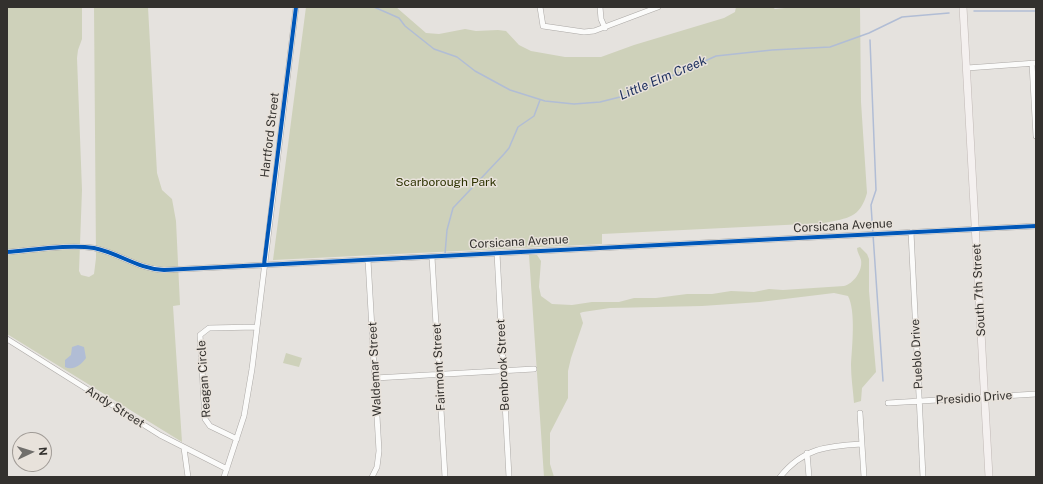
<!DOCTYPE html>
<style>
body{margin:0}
#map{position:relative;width:1043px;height:484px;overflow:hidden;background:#e5e2de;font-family:"Public Sans",sans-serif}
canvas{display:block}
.frame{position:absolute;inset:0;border:8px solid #33312e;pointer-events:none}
.north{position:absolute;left:12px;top:432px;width:40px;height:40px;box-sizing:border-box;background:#e8e2db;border:1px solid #a09b96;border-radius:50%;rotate:86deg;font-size:11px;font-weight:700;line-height:16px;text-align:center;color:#33312e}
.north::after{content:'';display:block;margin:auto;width:14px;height:18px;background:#716f6c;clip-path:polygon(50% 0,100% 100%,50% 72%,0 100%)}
</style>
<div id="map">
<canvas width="1043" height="484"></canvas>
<div class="frame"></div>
<div class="north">N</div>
</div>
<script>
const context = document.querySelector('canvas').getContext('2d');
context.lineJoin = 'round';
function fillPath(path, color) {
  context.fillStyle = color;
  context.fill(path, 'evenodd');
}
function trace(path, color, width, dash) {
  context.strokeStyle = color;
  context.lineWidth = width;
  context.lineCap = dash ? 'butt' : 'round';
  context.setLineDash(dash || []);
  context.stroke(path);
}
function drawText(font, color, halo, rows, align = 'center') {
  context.font = font + ' "Public Sans",sans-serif';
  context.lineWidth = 3;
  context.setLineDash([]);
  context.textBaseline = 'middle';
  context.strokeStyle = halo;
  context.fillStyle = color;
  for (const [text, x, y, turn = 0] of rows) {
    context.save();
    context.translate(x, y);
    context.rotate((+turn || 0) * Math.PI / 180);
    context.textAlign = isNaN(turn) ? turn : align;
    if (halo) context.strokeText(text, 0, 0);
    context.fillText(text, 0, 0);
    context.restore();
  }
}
fillPath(new Path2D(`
 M7 7H82V39L78 50 77 58 82 190 79 271 81 275 89 277 94 274 96 258 94 7H148L157 173 162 190 172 199 176 221 180 305 173 306 182 442 7 334Z
 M306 7H396L426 33 439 34 465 29 476 31 498 30 506 31 519 45 531 51 565 57H601L634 45 724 18 735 12 736 7H772L775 9 795 7H860L861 102 867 193C860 218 848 218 825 223L602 234V244L273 260Z
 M860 247 867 254 869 259V291L876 372 862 388 861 401 854 403C853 390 851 377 851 365 852 347 856 311 848 296L834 293 760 302 702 306 610 308 583 312 580 313 583 323 571 358 568 371V398L550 433V464L554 477H544L529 255H537L541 261 539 287 541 296 552 304 572 305 592 302H619L634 298H656L687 294H712L731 291 754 292 769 289 783 290 844 286C853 284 863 271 861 260 860 256 857 252 857 248Z
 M286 353 302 358 299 367 283 363Z`), '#ced1ba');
fillPath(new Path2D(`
 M78 345 84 347 86 358C81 365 73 371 65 367V360L71 355 72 347Z`), '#b1bdd5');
trace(new Path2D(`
 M374 7 399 18 405 26 434 49 457 57 475 71 510 90 545 101 574 104 600 102 632 94 716 56 772 50 830 47 869 33 902 17 949 13
 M974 11H1036
 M870 40 876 190 871 205 883 381
 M445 254 447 230 453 208 504 154 509 148 518 127 534 116 540 100`), '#b1bdd5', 1.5);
const minor = new Path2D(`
 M540 7 543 26 584 32 594 31 658 7
 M600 7 601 19 605 28
 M1032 63 1036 136
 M967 68 1036 63
 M911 232 923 477
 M7 252C33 250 69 244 94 248 119 253 138 269 164 270L1036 226
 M497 253 509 477
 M432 257 445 477
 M368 260 379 451 377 467 372 477
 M7 339 160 435 227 469
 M375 378 534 369
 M888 403 1036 394
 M860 413 864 477
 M237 439 210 426 205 419 200 335 209 328 257 327
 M184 448 188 477
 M807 453 809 477
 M224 477 244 416 252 369 296 7
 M780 477C803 448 827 446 862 444`);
const major = new Path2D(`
 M963 7 989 477`);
trace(minor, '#aba8a5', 6);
trace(major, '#c0b8b5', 8);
trace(minor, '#fbfbfa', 5);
trace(major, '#f4f0ef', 7);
trace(new Path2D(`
 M7 252C33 250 69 244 94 248 119 253 138 269 164 270L1036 226
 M264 265 296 7`), '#0057b8', 4);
drawText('12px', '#33312e', '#e8e2db', [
 ["Hartford Street",270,135,-83],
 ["Corsicana Avenue",843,226,-3],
 ["Corsicana Avenue",519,242,-3],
 ["South 7th Street",979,290,-93],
 ["Pueblo Drive",917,354,-93],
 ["Benbrook Street",503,365,-93],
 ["Fairmont Street",439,367,-93],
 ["Waldemar Street",375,369,-93],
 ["Reagan Circle",204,379,-94],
 ["Presidio Drive",974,398,-4],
 ["Andy Street",115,407,32]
]);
drawText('12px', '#2d3200', '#e8e2db', [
 ["Scarborough Park",446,182]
]);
drawText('italic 13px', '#1b2e5d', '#e8e2db', [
 ["Little Elm Creek",663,78,-23]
]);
</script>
